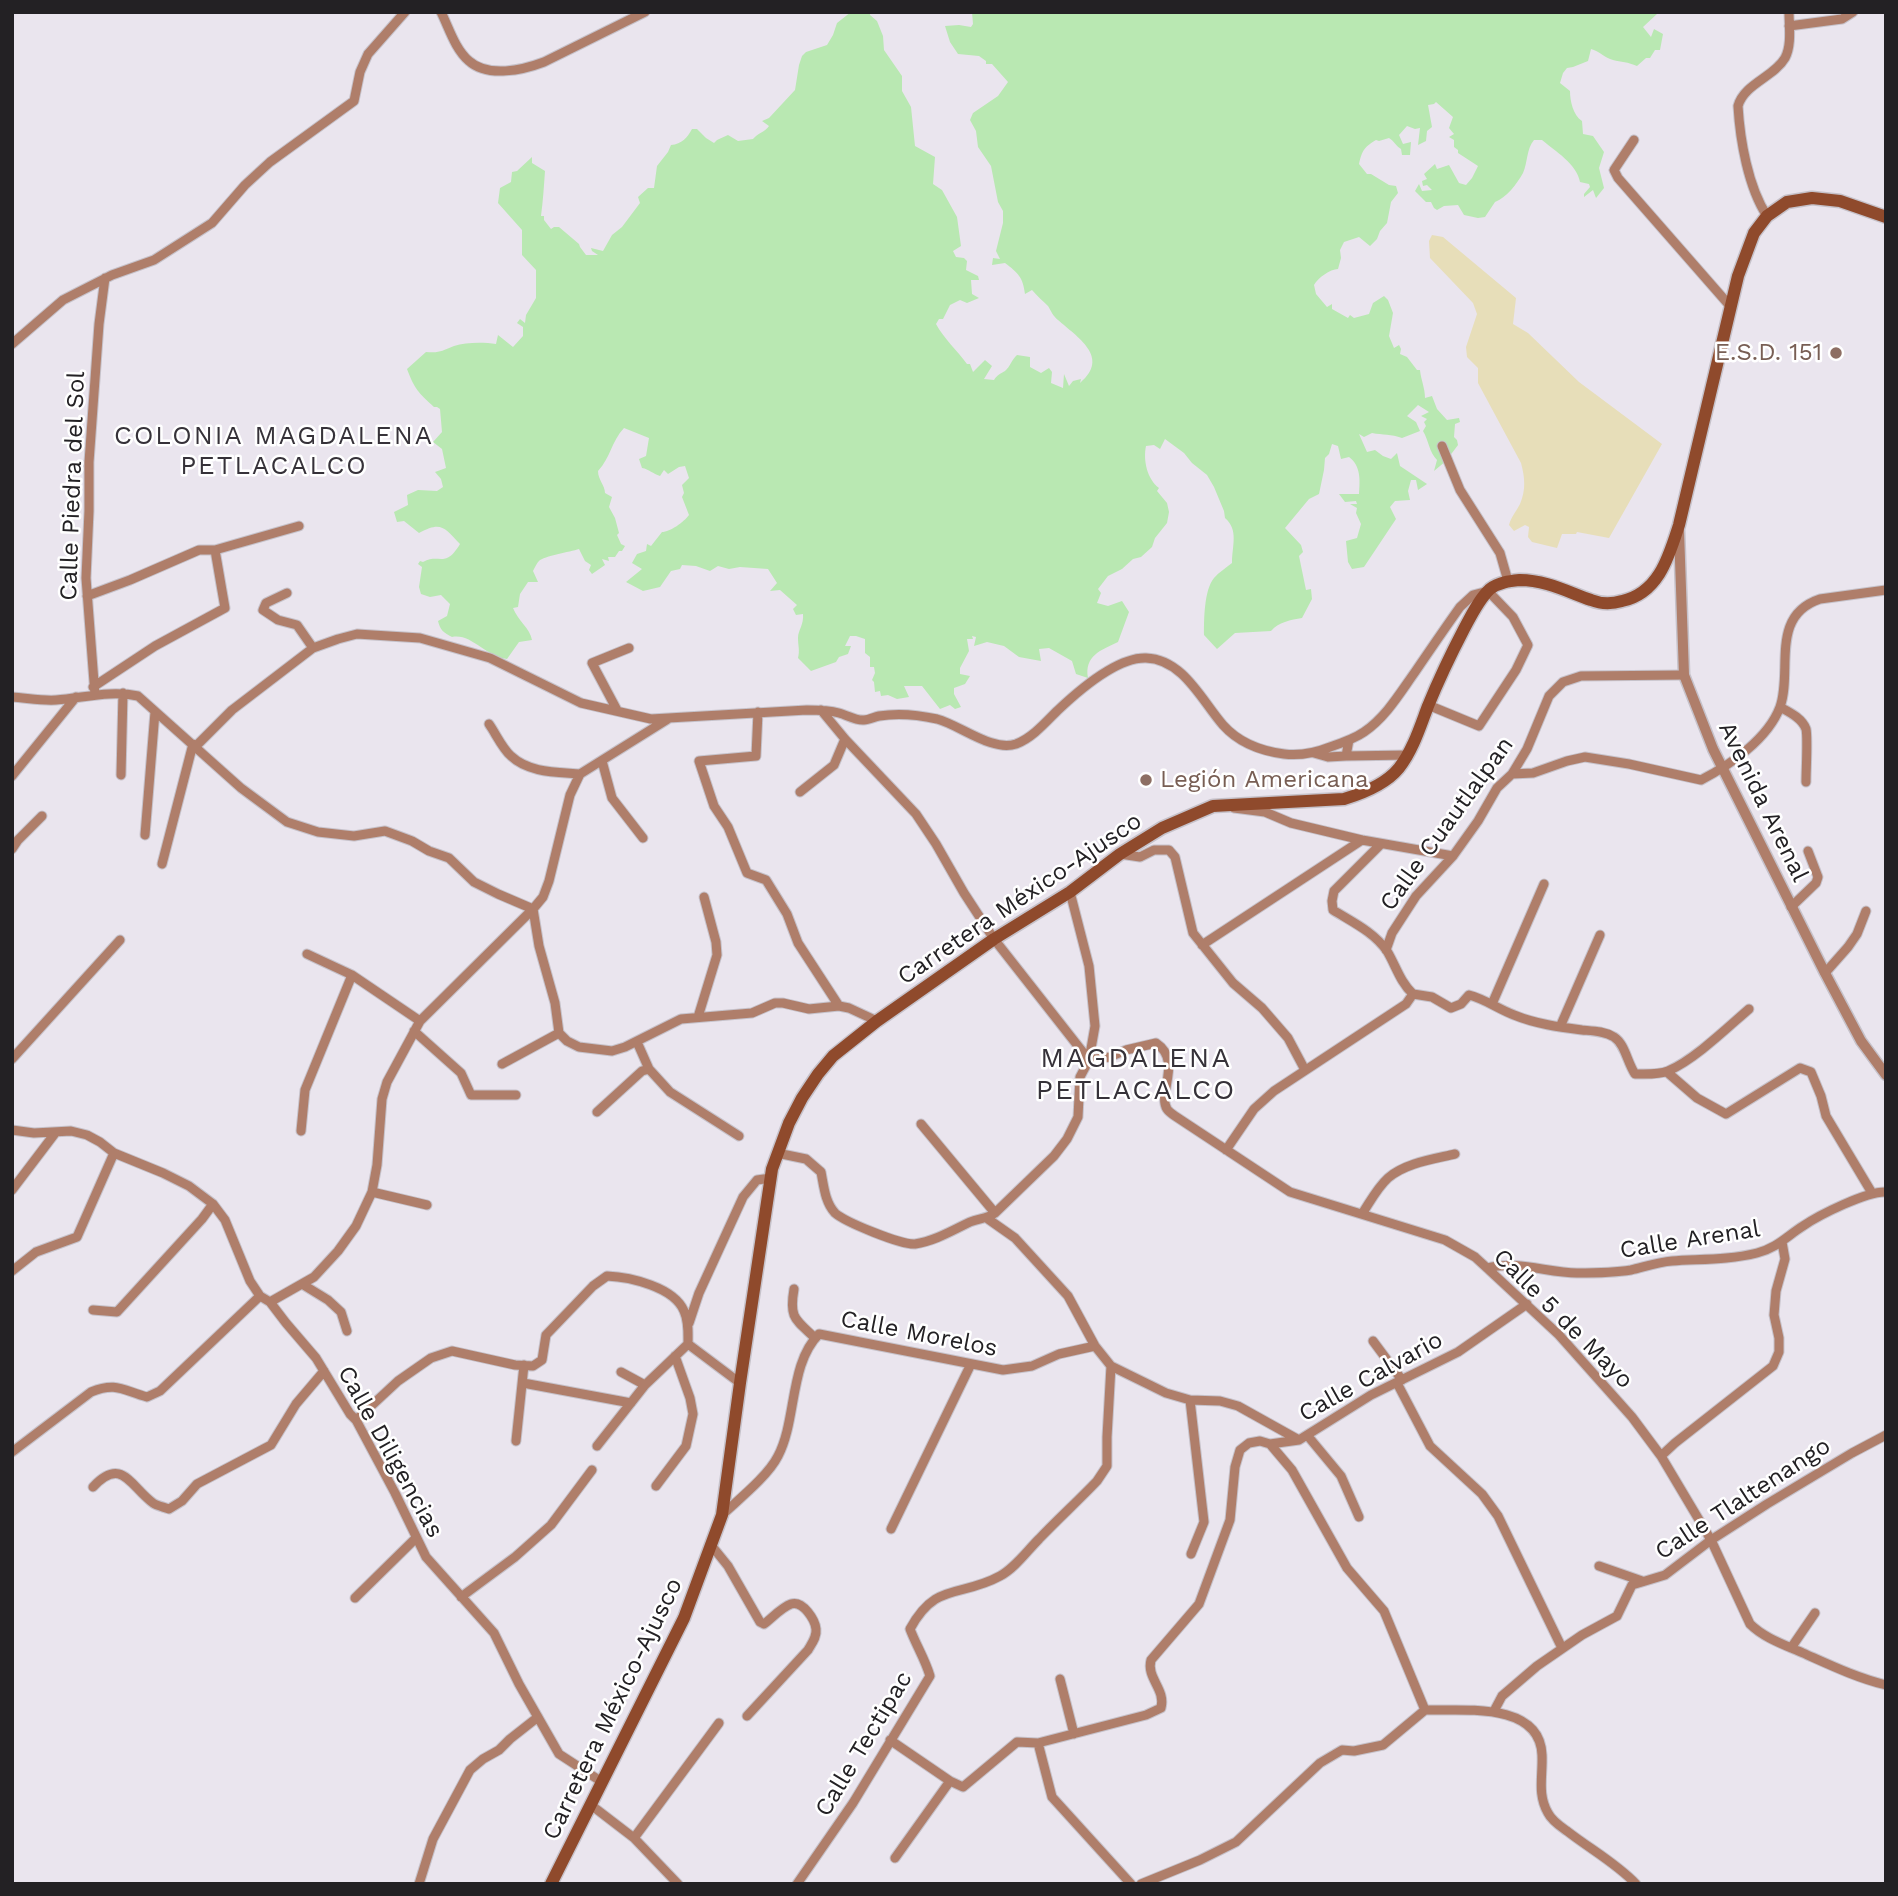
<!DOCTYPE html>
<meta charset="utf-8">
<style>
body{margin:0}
#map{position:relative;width:1898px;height:1896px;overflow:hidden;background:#eae5ee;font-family:"Work Sans",sans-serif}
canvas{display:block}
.frame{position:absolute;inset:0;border:14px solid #232124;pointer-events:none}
</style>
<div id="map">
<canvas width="1898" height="1896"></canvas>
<div class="frame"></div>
</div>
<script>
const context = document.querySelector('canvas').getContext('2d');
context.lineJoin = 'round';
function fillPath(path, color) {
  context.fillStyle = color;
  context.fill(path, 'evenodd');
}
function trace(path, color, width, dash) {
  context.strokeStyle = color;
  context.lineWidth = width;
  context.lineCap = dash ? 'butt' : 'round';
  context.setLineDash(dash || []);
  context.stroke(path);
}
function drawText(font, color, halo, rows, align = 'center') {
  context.font = font + ' "Work Sans",sans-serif';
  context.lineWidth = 5;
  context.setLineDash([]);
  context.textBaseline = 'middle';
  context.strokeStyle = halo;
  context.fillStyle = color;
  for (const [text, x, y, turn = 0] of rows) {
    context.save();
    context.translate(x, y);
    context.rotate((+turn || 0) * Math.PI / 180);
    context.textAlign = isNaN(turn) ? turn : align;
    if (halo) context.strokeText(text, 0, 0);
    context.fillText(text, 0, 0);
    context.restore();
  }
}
fillPath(new Path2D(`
 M851 12H870V15L877 21 883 36 884 50 902 76V91L911 107 915 146 935 157 933 184 942 190 957 217 961 246 953 251 956 257 964 258 967 261 966 270 978 276 979 280H971L972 294 979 298 967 303 960 300 950 305 943 319H939L936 324C944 339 957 350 967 364H970L973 372 985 360 992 366 984 379 994 380C997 375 1000 374 1005 371 1010 367 1012 359 1017 355L1030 357V367L1041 373 1049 368 1052 372 1051 383 1063 388 1064 374 1069 386 1073 381 1081 379 1080 383C1111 357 1077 337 1058 320 1053 316 1051 311 1048 306 1043 301 1037 296 1032 290L1025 294C1023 277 1018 273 1005 263L992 265 993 258 1000 259 996 251 1003 223V211L998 202 991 166 978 147 976 131 970 120 973 113 998 96 1008 82 992 64H986V61L979 56 958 54 950 42 945 26 959 25 971 27 973 24 972 12H1661L1657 14 1643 27 1651 37 1654 29 1663 34 1660 50H1655L1650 58H1646L1637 66C1628 62 1621 62 1613 60 1605 58 1599 51 1591 49L1588 61 1573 67 1567 68 1563 73 1560 83 1570 91C1570 101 1573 115 1582 121L1583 134 1593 136 1604 152 1599 168 1604 188 1596 198 1593 190 1584 197V194L1590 187 1589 184 1580 182C1577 164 1555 151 1542 140H1534C1526 150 1528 162 1523 173 1517 184 1506 198 1495 202L1485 217 1478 218 1464 215 1458 205 1444 206 1437 210 1434 208 1431 202H1426L1415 191 1419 184 1422 191 1432 190 1427 185 1423 186 1422 181 1427 179 1424 174 1435 164 1437 169 1449 165 1459 183 1466 185 1472 178 1478 166 1458 153V150L1454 147V140L1449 137 1454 134 1449 128 1453 117 1436 102 1434 104 1428 105 1432 127 1427 131 1426 141 1418 145 1420 128 1415 129 1407 126 1399 135 1403 144 1411 142 1410 155H1402L1401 149C1396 146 1394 141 1389 138L1379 141 1376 140C1364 147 1362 151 1359 164L1367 174H1371L1389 185 1396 186 1398 193 1391 202 1387 223 1380 231 1377 239 1370 246 1359 237 1344 242 1340 250 1341 258 1338 269C1330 269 1318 278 1314 285L1316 294 1327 307 1332 304V309L1348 318 1350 315 1354 318 1369 314 1373 303 1384 296 1388 300 1393 313 1389 336 1394 348 1399 345 1401 349 1400 354 1407 357 1417 370H1420C1421 380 1425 388 1425 398L1432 396 1437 409 1447 420 1459 418 1460 422 1455 424 1454 437 1457 440 1458 445 1446 461 1434 471 1437 460C1429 452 1429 441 1423 431L1426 426 1424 422 1427 419 1421 416 1429 412 1418 405 1407 416 1416 422 1420 431 1402 438C1391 434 1383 435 1372 433L1364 437 1359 434 1367 452 1375 450 1383 456 1391 459 1397 453 1400 466 1427 484 1418 490 1416 480H1411L1408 491 1410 500 1395 501 1390 507 1396 519 1364 567 1352 569 1348 562 1346 541 1357 538 1361 524 1356 513 1357 508 1350 504H1357L1356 501 1345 502 1339 494H1359C1360 480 1361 466 1349 457L1341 459 1338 446 1332 444 1329 454 1325 458 1324 470 1319 494 1309 499 1285 528 1301 545 1303 552 1299 556 1306 590 1311 589 1312 599 1302 618C1291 620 1278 622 1271 631L1235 633 1217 649 1204 635C1204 620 1204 590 1214 578 1219 572 1226 568 1232 563 1232 546 1239 530 1225 518L1224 511 1214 487 1207 475 1192 463 1184 453 1165 439 1160 449 1154 445 1146 446C1143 460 1147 479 1159 488L1157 491 1167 503 1169 512 1167 523 1155 538 1152 547 1141 557 1133 559 1122 569 1108 576 1098 589 1101 593 1097 603 1108 606 1122 601 1129 612 1118 642C1101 650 1084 656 1088 678L1076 674 1072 661 1049 648 1039 649 1041 661 1019 657 1004 646 987 642 974 646 976 637 972 636 973 639H967L969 651 960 668V674L970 676 965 684 954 688V694L961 707 955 709 950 705 940 709 922 686H904L909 697 897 699 888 695 881 696 880 691 875 692 874 682 872 680 875 673 874 667H870V657L865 653V639L856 636H850L845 646H851L848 654 839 657 836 662 811 671 798 658C800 650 798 646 798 638 798 630 804 625 803 614L796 615 793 609 797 605 780 590 770 591 777 583 768 569 740 567 729 569 718 566 710 571 696 566 682 565 680 569 671 571 660 587 643 591 626 582 642 569 632 563 637 554 646 551 647 544 651 546 662 532C670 532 684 522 689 515L682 497 684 493 682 485 689 478 685 466 679 467 668 474 664 470 660 476C653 474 649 469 642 468L639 459 646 456 649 438 624 428C611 442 611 457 598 471 598 480 605 485 605 493L612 497 609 507 615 518 619 533 617 535 621 544 625 546 622 551H619L615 557H608L609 561 602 559 605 565 592 574 589 570 591 565 585 561 579 549C570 552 544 556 539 561 537 563 535 567 533 571L538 582H528L520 594 518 607 513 608C518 621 530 628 532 640L519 642 507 659C485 656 471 633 452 637 444 633 440 630 438 621L447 616 450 604 441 595 430 597 421 594 419 587 422 567 418 564 420 561 423 562C440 553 445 569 460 544 444 527 441 521 419 533L404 521 397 522 394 512 408 505 407 495 418 490 437 491 443 487 441 479 435 472 446 468 442 449 433 442 442 432 440 409 437 407H434C418 392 415 390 407 369L426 352C441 353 441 351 454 346 466 342 484 342 496 344L498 335 513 347 523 336V327L517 323 520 319 525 323 526 315 536 298V270L522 255V230L498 203 500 188 511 182 512 172 517 171 532 157V163L545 171C544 185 543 201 541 216H544V220L551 229 554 227H559L579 244 580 247 586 255H598L592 251 591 248 603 251 612 235 622 227 640 203 638 197 648 188H654L657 166 668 152 671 145C682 144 687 138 692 129H697L706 138 714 143 717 140 728 135 738 141 753 139C758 133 765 132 769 126L762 121 769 118 795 90 799 65 802 56 806 52 827 45 833 35 837 23Z`), '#b9e8b2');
fillPath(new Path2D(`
 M1432 235 1443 237 1516 298 1513 324 1528 333 1579 382 1662 444 1609 538 1577 532 1576 534H1562L1557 548 1532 542 1528 537 1529 527 1525 525 1514 531 1509 525C1511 517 1516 512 1520 504 1526 490 1525 478 1521 463L1478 383V368L1467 357 1466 347 1477 314 1473 303 1430 258 1429 241Z`), '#e7deb9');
const minor = new Path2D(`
 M441 12C449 28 455 49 469 61 488 78 523 70 544 62L645 12
 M1789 26 1842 19 1853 12
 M1634 140 1614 170 1618 178 1730 306
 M1767 216C1748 187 1740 140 1738 106 1744 84 1774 77 1785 58 1792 45 1789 26 1789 12
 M12 344 63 300 112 275 154 260 212 223 245 185 270 162 354 101 360 72 368 54 405 12
 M1442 446 1460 490 1500 553 1508 581
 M287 593 266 603 263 610 278 620 297 625 313 648
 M87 596 130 580 199 550H215L299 526
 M93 687 155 646 225 608 215 550
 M95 695 86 578 89 511V462L99 324 105 278
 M12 697C27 698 42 701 56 700 84 698 110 690 138 696L241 788 287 822 318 832 354 836 385 831 412 841 429 851 449 858 474 882 498 894 533 909 539 946 555 1003 559 1033 567 1041 579 1047 612 1051 625 1047 681 1019 752 1013 775 1003H783L809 1009 839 1006 849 1008 877 1021
 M1780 707C1789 712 1802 718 1806 729 1808 738 1806 770 1806 782
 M617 710 592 663 629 648
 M821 710 845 739 916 814 936 844 964 893 994 939 1089 1060
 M758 712 756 756 699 761 714 806 728 827 747 873 766 880 787 914 798 943 839 1006
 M489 724C496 734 502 748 511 756 529 773 557 772 580 774
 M1349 740 1346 756 1408 755
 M196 746 232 710 313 648 338 639 357 634 420 638 490 658 581 703 651 719 807 710C818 710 828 710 839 713 847 715 856 721 864 720 869 720 874 717 879 716 897 713 919 715 937 719 960 725 992 752 1016 744 1032 738 1045 723 1057 711 1077 692 1117 657 1146 658 1183 659 1202 701 1223 725 1239 743 1261 751 1284 754 1300 756 1315 753 1330 747 1342 743 1354 739 1364 732 1386 717 1400 693 1415 672 1430 650 1445 628 1460 607L1473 595 1488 591 1513 617 1528 645 1516 670 1479 726 1428 705
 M1314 753 1328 757 1346 756
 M602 761 612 798 643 838
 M1512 774 1533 773 1567 761 1585 757 1629 764 1701 780C1730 765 1768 739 1780 707 1793 671 1769 616 1820 599L1886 590
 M121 775 123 693
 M12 776 76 697
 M800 792 834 765 845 739
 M1234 808 1265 812 1291 823 1362 840 1453 856
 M145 835 155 712
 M1381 844 1334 891 1332 901 1333 910C1352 922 1374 932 1387 951 1396 966 1400 982 1413 994
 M12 849 18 840 42 816
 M1120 854 1140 857 1154 850H1169L1175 857 1193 933 1233 983 1262 1008 1288 1038 1305 1070
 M162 864 193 744
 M1791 907 1816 883 1818 877 1808 851
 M1202 945 1362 840
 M1386 950 1392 933 1416 896 1453 856 1478 821 1497 788 1512 774 1527 749 1549 696 1563 682 1581 676 1684 675
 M307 954 352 975 420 1021
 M1825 973 1848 947 1857 934 1866 911
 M1413 994 1432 997 1451 1008 1461 1004 1469 995C1485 999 1498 1009 1514 1015 1536 1024 1559 1027 1582 1030 1593 1031 1604 1031 1614 1037 1625 1044 1627 1062 1635 1074 1646 1074 1658 1075 1668 1071 1694 1060 1727 1028 1749 1009
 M1492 1004 1544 884
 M698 1017 717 955 716 942 704 897
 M1560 1027 1600 935
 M414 1031 461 1073 471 1095H516
 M637 1042 649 1069 670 1092 739 1136
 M12 1059 120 940
 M1089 1060 1110 1057 1126 1050 1156 1043C1183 1061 1157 1093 1167 1109 1169 1112 1172 1114 1175 1116L1290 1192 1445 1240 1475 1257 1487 1268 1559 1335 1632 1417 1661 1456 1711 1540 1750 1624C1764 1638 1785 1645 1803 1653 1830 1665 1857 1678 1886 1685
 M502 1064 559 1033
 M1667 1072 1697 1098 1726 1114 1800 1068 1811 1072 1821 1096 1826 1116 1872 1193
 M597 1112 642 1071 649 1069
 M921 1124 995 1213
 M12 1130 34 1133 71 1131 87 1135 100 1142 114 1153 163 1173 189 1186 213 1204 225 1220 250 1281 260 1296 270 1302 286 1323 316 1358 350 1414 356 1420 395 1493 426 1557 494 1633 519 1684 559 1754 602 1782
 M301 1131 305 1090 352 975
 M1226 1150 1254 1109 1274 1091 1406 1004 1413 994
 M777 1153 806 1159 821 1172C824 1187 825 1202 835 1213 845 1222 901 1245 915 1244 935 1241 953 1230 970 1222 979 1218 987 1219 995 1213L1054 1156 1067 1139 1078 1117 1080 1077 1089 1060 1095 1026 1089 966 1070 892
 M12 1190 56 1132
 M372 1192 427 1205
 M1362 1214C1370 1202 1377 1188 1388 1178 1405 1163 1434 1159 1455 1154
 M1487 1268C1517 1260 1548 1273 1577 1273 1595 1273 1613 1273 1631 1270 1644 1267 1658 1262 1672 1261 1701 1259 1729 1260 1757 1253 1777 1248 1787 1236 1803 1226 1819 1215 1867 1191 1886 1192
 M12 1271 36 1252 77 1237 114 1153
 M302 1284 328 1300 341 1312 347 1331
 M794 1289C789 1318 795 1319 815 1338
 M270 1302 314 1277 338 1251 356 1226 372 1192 377 1165 382 1099 387 1082 420 1021 533 909 543 897 549 881 570 795 580 774 668 719
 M93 1310 117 1312 202 1219 213 1204
 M689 1323 699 1293 743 1197 757 1180 771 1178
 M1373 1341 1402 1380
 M688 1344 740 1383
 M1111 1366 1166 1393 1190 1400 1220 1401 1238 1406 1299 1440
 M621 1372 645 1385
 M523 1383 631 1403
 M1397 1383 1430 1446 1482 1494 1498 1516 1562 1648
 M1190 1400 1204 1522 1191 1554
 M356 1420 398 1381 431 1358 452 1351 515 1365 533 1366 542 1360 546 1335 593 1286 607 1276C630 1277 674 1287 684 1311 689 1322 688 1333 688 1344
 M1307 1435 1341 1476 1359 1517
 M516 1441 524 1365
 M1270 1444 1292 1470 1347 1568 1384 1611 1425 1710
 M597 1446 645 1385 688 1344
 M12 1452 91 1392C116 1382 122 1390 147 1397L160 1391 260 1296
 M1661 1456 1675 1443 1773 1366 1779 1352V1338L1774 1315 1776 1291 1785 1259 1782 1242
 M656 1486 686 1446 693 1414 690 1398 675 1356
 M93 1487C122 1456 130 1486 153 1503 157 1506 164 1507 169 1509L182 1501 197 1484 271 1445 296 1404 324 1371
 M722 1515C739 1499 768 1476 778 1456 797 1420 789 1364 819 1334L1003 1370 1032 1366 1059 1354 1095 1346
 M891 1529 971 1364
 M711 1545 728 1566 760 1622 764 1624C772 1618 782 1607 791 1604 803 1600 815 1620 816 1629 817 1637 812 1643 808 1650L747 1716
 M1599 1566 1642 1581
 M461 1597 515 1557 551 1525 592 1470
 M355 1598 416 1538
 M1791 1648 1815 1613
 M1060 1679 1074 1734
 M1494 1711 1502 1696 1537 1666 1582 1635 1617 1616 1632 1585 1665 1575 1711 1540 1767 1504 1852 1453 1886 1435
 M890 1740 950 1781 963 1787 1017 1742 1038 1743 1146 1715 1161 1708C1166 1689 1146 1678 1151 1660L1199 1604 1230 1520 1235 1467 1240 1450 1249 1443 1260 1441 1270 1444 1299 1440 1371 1395 1458 1352 1527 1304
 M1038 1743 1052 1797 1131 1884
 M591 1805 634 1838 678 1884
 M634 1838 719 1723
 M895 1858 950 1781
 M419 1884 433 1839 470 1770 483 1759 499 1750 510 1739 538 1717
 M797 1884 853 1803 930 1676C925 1659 916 1645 910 1629 936 1581 960 1598 1000 1576 1015 1568 1027 1551 1039 1539 1058 1519 1078 1501 1097 1481L1107 1466V1437L1111 1366 1095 1346 1068 1296 1015 1238 988 1219
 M1141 1884 1200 1860 1236 1842 1320 1763 1342 1750 1354 1751 1383 1745 1425 1710C1461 1711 1540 1701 1542 1755 1543 1776 1537 1794 1548 1813 1552 1821 1560 1826 1567 1831 1590 1849 1616 1863 1636 1884`);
const tertiary = new Path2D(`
 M1679 531 1684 675 1713 749 1825 973 1861 1041 1886 1075`);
const secondary = new Path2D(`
 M551 1884 684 1618 722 1515 740 1383 772 1169 789 1123 802 1098 818 1074 833 1056 877 1021 994 939 1070 892 1120 854 1162 828 1213 806 1344 799C1364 793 1386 784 1399 768 1413 750 1420 727 1428 706 1439 679 1451 654 1464 629 1471 616 1479 599 1490 589 1499 582 1510 581 1520 580 1545 580 1568 592 1591 600 1601 604 1612 604 1622 601 1659 593 1669 556 1679 525L1738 276 1754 233 1767 216 1787 202 1812 198 1840 201 1886 217`);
trace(minor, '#c6c2ca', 11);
trace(tertiary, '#c6c2ca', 13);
trace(secondary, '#c6c2ca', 15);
trace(minor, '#af7e6a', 9);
trace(tertiary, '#af7e6a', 10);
trace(secondary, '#8f4a2c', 12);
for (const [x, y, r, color] of [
 [1836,353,7,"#8d6e63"],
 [1146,780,7,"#8d6e63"]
]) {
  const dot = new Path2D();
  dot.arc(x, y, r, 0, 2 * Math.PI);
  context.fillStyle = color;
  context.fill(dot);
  trace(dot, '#fff', 2.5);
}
drawText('24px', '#785e54', '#fff', [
 ["E.S.D. 151",1822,353],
 ["Legión Americana",1160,780,"left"]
], 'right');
drawText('24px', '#232124', '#fff', [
 ["Calle Piedra del Sol",73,486,-88],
 ["Avenida Arenal",1763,802,64],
 ["Calle Cuautlalpan",1447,824,-54],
 ["Carretera México-Ajusco",1020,899,-34],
 ["Calle Arenal",1690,1240,-9],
 ["Calle 5 de Mayo",1563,1319,45],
 ["Calle Morelos",919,1334,11],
 ["Calle Calvario",1371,1377,-29],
 ["Calle Diligencias",390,1452,61],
 ["Calle Tlaltenango",1743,1499,-33],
 ["Carretera México-Ajusco",613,1709,-64],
 ["Calle Tectipac",864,1744,-59]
]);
context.letterSpacing = '2px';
drawText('26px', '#363239', '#fff', [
 ["COLONIA MAGDALENA",274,436],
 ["PETLACALCO",274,466]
]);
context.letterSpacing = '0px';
context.letterSpacing = '2px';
drawText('28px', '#363239', '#fff', [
 ["MAGDALENA",1136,1059],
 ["PETLACALCO",1136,1091]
]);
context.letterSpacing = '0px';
</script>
